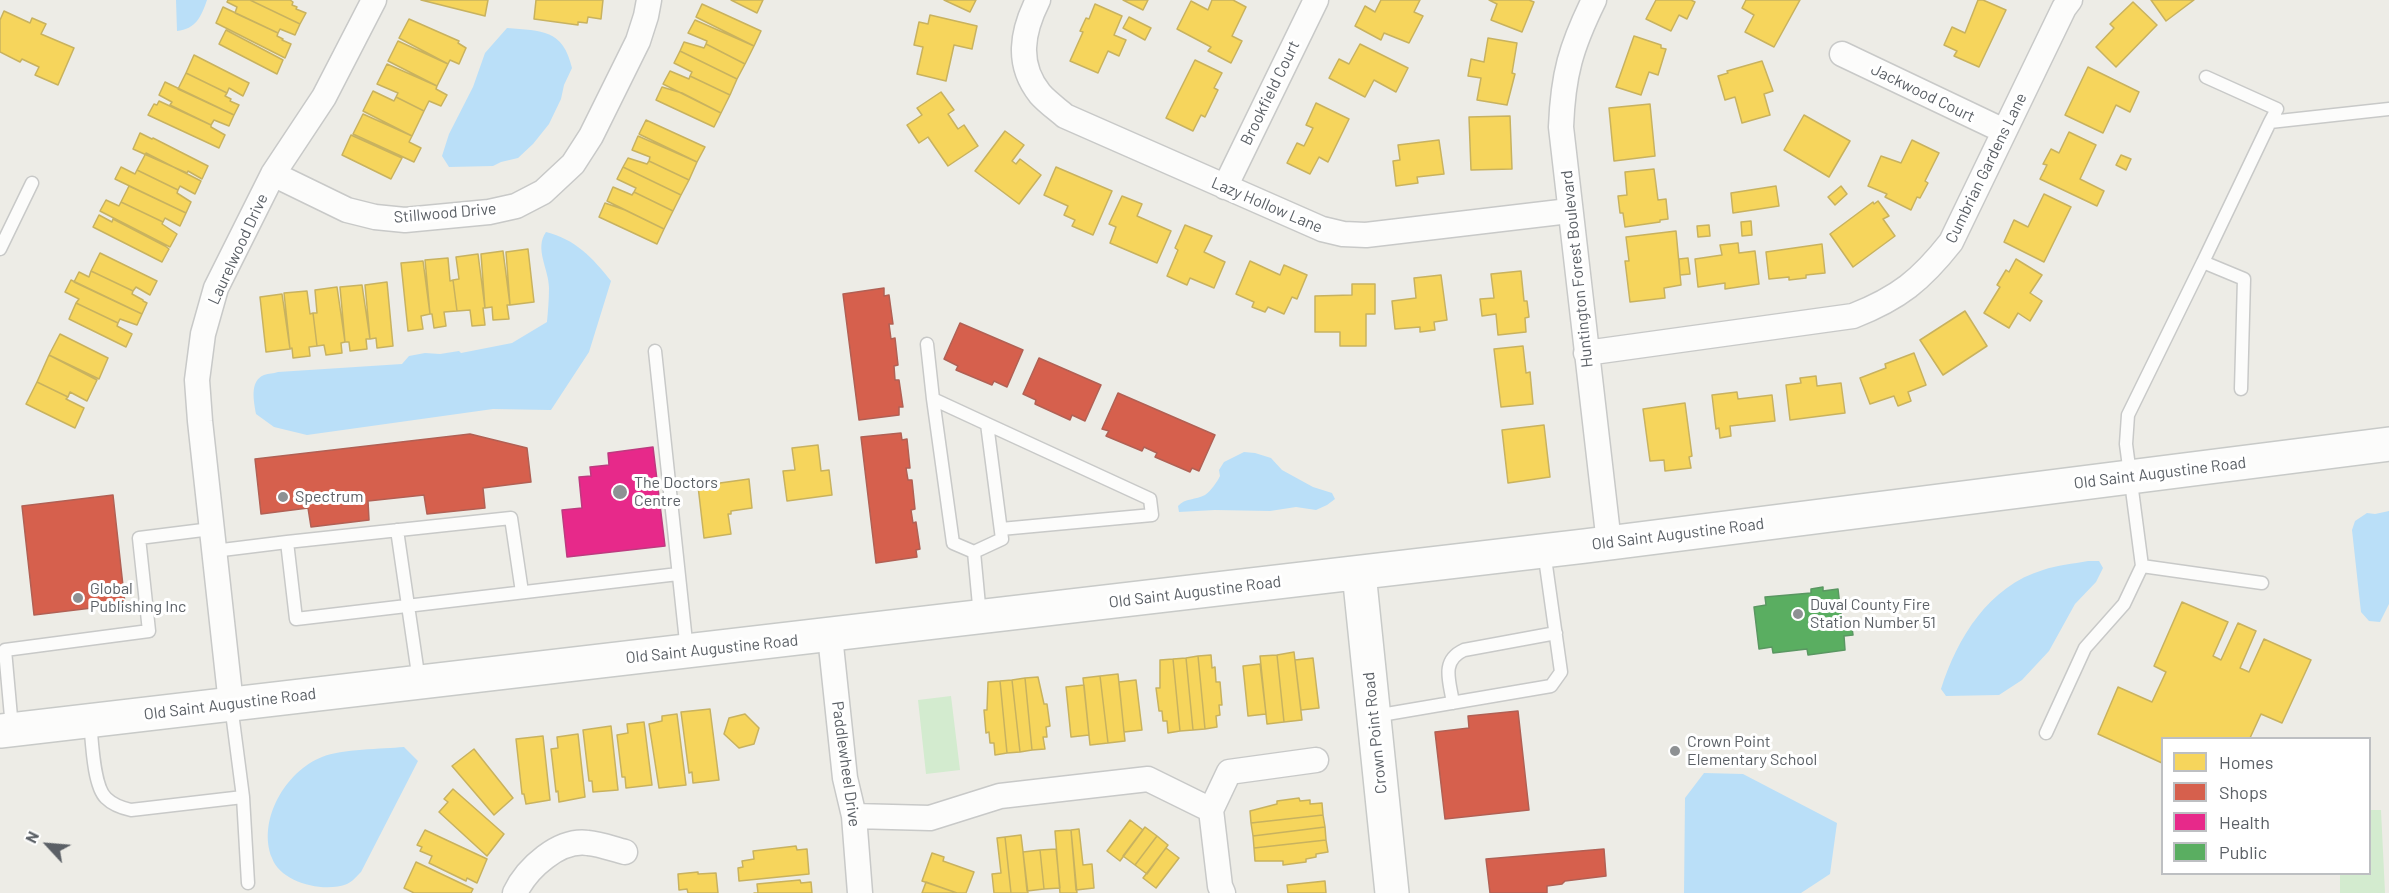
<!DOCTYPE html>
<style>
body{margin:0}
#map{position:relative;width:2389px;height:893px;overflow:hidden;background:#edece6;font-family:Barlow,sans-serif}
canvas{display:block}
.legend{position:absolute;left:2161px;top:737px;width:210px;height:138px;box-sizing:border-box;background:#fff;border:2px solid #bdbfc2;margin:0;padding:8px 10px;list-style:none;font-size:18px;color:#5b6066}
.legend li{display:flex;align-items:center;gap:12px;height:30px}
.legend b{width:30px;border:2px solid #bdbfc2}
.north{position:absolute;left:18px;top:815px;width:60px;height:60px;-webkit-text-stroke:4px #fff;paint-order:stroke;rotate:296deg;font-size:16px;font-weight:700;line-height:24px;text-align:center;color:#5b6066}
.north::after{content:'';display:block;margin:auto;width:21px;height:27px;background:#5b6066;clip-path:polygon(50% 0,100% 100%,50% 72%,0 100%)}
</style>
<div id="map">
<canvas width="2389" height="893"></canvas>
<ul class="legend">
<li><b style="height:16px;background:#f6d55c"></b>Homes</li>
<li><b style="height:16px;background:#d6604d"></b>Shops</li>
<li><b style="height:16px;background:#e7298a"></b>Health</li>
<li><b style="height:16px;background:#5aae61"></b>Public</li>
</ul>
<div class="north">N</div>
</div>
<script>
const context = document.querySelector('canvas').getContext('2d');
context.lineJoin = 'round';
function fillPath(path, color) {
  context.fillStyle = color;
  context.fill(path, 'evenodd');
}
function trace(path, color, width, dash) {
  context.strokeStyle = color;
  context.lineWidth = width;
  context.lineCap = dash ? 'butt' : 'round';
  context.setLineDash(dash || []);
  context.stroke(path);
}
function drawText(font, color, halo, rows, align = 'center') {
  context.font = font + ' Barlow,sans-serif';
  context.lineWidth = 6;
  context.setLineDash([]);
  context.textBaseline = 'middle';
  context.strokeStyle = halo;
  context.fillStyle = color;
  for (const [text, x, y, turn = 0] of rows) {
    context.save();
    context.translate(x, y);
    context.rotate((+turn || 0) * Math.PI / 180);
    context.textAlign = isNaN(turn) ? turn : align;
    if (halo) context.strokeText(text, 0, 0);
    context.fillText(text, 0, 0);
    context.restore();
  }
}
fillPath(new Path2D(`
 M951 696 960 770 926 774 918 700Z
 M2370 810H2381L2385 893H2340V874H2370Z`), '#d3ebcf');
fillPath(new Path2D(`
 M176 0H207C201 17 196 29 177 31Z
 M507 28C542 31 563 29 572 68L564 85 561 99 549 124 533 144 518 158 501 162 493 166 449 167 442 156 449 134 473 87 485 53Z
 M546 232C575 239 593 258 611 281L589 352 551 410 493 409 307 435 274 427 256 414C254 402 249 381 264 375 269 373 273 374 278 372L402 364 409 356 425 353 440 354 459 351 461 353 512 343 547 322C548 311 549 299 549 288 549 269 534 249 546 232Z
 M1244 452 1255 453 1271 458 1282 470 1313 487 1332 493 1335 499 1327 505 1316 510 1296 507 1270 511 1215 510 1179 512 1178 506C1185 498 1196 500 1205 495 1211 491 1217 482 1220 476L1219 470 1224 462Z
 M2389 511V604L2380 622 2369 621 2361 612 2352 530 2355 521 2367 513 2375 514Z
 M2088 561H2099L2103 568 2096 582 2075 604 2049 651 2022 680 1999 695 1946 696 1941 689C1957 638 1989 586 2043 570 2057 565 2073 564 2088 561Z
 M404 747 418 761 361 872C357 876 352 882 347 884 324 893 281 883 272 858 257 820 286 771 322 757 342 749 382 749 404 747Z
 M1704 773 1743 774 1837 823 1830 874 1801 893H1684L1685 798Z`), '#badff8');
const homes = new Path2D(`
 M228 0H250L300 24 295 35 280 29 278 33 235 13 237 7 227 2Z
 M250 0H290L293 2 292 5 297 7 296 9 306 13 300 24Z
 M421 0H488L485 16Z
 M536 0H603L601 19 588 17 587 23 578 22V25L534 19Z
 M731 0H763L757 13Z
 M944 0H976L970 12Z
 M1123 0H1148L1143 10Z
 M1212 0H1233L1246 7 1232 36 1242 41 1231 63 1208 51 1211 47 1177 29 1191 1 1208 10Z
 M1381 0H1420L1414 12 1423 16 1409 43 1384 33 1381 40 1355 26 1365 6 1375 12Z
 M1529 0 1534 2 1522 32 1491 20 1497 4 1489 0Z
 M1656 0H1691L1695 2 1687 19 1679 15 1671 31 1646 19Z
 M1746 0H1800L1774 47 1745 32 1754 15 1742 8Z
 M1978 0H1983L2006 10 1979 67 1954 56 1957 51 1944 45 1952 27 1965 33Z
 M2151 0H2194L2166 21Z
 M2133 2 2157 25 2116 67 2096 47 2114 28 2110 24Z
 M702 4 761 31 754 46 696 17Z
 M1095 4 1122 16 1114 35 1126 40 1119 56 1108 51 1098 73 1070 61 1083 32 1080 31 1086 18 1089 19Z
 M223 7 278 33 277 36 283 39 282 40 291 44 285 58 216 23Z
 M4 11 30 23 32 18 46 24 41 34 74 48 58 85 35 75 39 67 22 59 20 62 0 52V20Z
 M930 15 977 26 972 49 954 45 946 81 917 74 923 47 914 45 919 22 928 24Z
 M1129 17 1151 28 1145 40 1123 28Z
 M409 19 459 41 458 43 466 48 459 64 450 60 448 64 399 38Z
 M695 20 754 46 745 64 706 44 707 41 688 33Z
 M226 30 283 60 277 74 219 44Z
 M1634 36 1661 45V48L1666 49 1658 75 1649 72 1641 95 1616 87Z
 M1488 38 1517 43 1512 73 1515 74 1507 105 1477 100 1481 78 1468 76 1471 59 1484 62Z
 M398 41 448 64 437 86 388 61Z
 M684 42 704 48 706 44 745 64 737 79 680 51Z
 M1360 44 1408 68 1396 92 1374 80 1365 97 1329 78 1339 59 1349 64Z
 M680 51 737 79 730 95 690 76 692 72 674 63Z
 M194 55 249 83 243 96 229 88 227 93 186 73Z
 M1195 60 1222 73 1214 88 1218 90 1205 117 1201 115 1193 131 1166 118Z
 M1762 61 1773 91 1764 94 1770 115 1742 123 1735 97 1725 100 1718 76 1728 73 1727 71Z
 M387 64 437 86 436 89 447 95 441 106 429 101 424 111 396 97 398 93 377 84Z
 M2088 67 2139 92 2130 112 2116 105 2103 133 2065 115Z
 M670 71 689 79 690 76 730 95 721 113 663 84Z
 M186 73 227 93 225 96 231 99 230 101 239 105 234 115 178 89Z
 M165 82 234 115 229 126 214 120 211 125 170 105 172 102 159 95Z
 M662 87 682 93 721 113 714 127 656 100Z
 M373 91 394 101 396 97 424 111 412 136 363 111Z
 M941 92 954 110 948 114 958 129 964 125 978 146 948 166 928 137 919 143 907 125 922 115 917 108Z
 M159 101 211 125V127L225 135 219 148 148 115 154 104 157 105Z
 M1316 103 1349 119 1328 162 1319 157 1310 174 1287 163 1297 143 1304 146 1313 128 1306 125Z
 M1650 104 1655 156 1614 161 1609 108Z
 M363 114 412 136 409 142 421 148 414 162 353 134Z
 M1804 115 1850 141 1829 177 1784 150Z
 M1510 116 1512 169 1471 170 1469 117Z
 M646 120 705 147 697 162 639 134Z
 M1005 131 1024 145 1012 161 1016 164 1020 159 1041 175 1019 204 975 171Z
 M2069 132 2096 145 2080 179 2104 191 2097 206 2040 179 2047 165 2043 164 2051 149 2059 153Z
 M140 133 152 139 153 138 208 166 202 179 188 171 187 173 133 149Z
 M351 135 402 158 391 179 342 155Z
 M638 136 697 162 689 180 649 161 650 157 632 150Z
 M1439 140 1444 174 1417 177 1418 183 1396 186 1393 161 1400 160 1398 145Z
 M1912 140 1939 153 1925 181 1928 183 1920 198 1917 197 1911 210 1885 197 1887 194 1868 186 1881 156 1901 163Z
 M146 153 201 181 195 194 180 186 178 190 137 170Z
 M2121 155 2131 159 2126 170 2116 165Z
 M628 158 647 164 649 161 689 180 681 195 623 167Z
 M121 167 135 174 137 170 178 190 177 193 191 202 186 213 115 179Z
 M623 167 681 195 673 211 634 192 636 188 617 179Z
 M1056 167 1112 191 1093 235 1072 226 1075 220 1064 215 1068 206 1044 195Z
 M1654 169 1658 200 1666 199 1668 219 1660 220V222L1625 227 1623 213H1620L1618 196 1627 195 1625 172Z
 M129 186 186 213 180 226 165 218 163 222 121 202Z
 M1776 186 1779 206 1733 213 1731 193Z
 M1841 186 1847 194 1835 205 1828 197Z
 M613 187 632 195 634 192 673 211 664 229 607 201Z
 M2044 194 2071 207 2044 262 2004 242 2014 220 2028 227Z
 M1122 196 1142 204 1137 216 1171 231 1157 263 1110 243 1116 227 1109 224Z
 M106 200 119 206 121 202 163 222 162 224 177 234 170 247 100 211Z
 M1878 201 1889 216 1883 219 1895 236 1853 267 1830 234 1873 202 1874 204Z
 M605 203 625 210 664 229 657 244 599 217Z
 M99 215 112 222 113 219 165 246 169 249 162 262 93 227Z
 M1751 221 1752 235 1742 236 1741 222Z
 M1185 225 1212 236 1204 252 1225 262 1214 288 1190 278 1187 285 1167 276 1178 250 1175 248Z
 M1709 225 1710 236 1698 237 1697 226Z
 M1676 231 1681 285 1664 288 1665 298 1630 302 1625 261H1629L1626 237Z
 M1738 243 1739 253 1755 251 1759 284 1725 289V283L1698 287 1695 259 1722 255 1720 245Z
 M1822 244 1825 273 1806 275V278L1789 280V277L1769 279 1766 252Z
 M528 249 534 302 510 305 506 252Z
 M503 251 510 305H507L509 319 493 320 492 307 485 308 481 254Z
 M100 253 157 281 150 295 136 287 133 291 91 271Z
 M478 254 485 308H483L485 325 472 326 470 310 457 311 453 280 459 279 456 257Z
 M448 258 450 281 453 280 457 311 444 312 446 326 434 328 432 314H430L425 260Z
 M1688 258 1690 274 1680 275 1679 259Z
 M2016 259 2042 275 2030 293 2042 301 2030 321 2018 313 2009 328 1984 313 2000 287 1997 285 2006 270 2009 272Z
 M423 261 430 314 421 316 423 329 408 331 401 263Z
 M1250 261 1280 275 1284 265 1307 275 1297 299 1292 297 1284 314 1268 307 1265 312 1252 307 1254 302 1236 294Z
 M91 271 133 291 132 294 143 300V301L147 303 142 314 74 282 79 272 89 277Z
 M1521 271 1524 301H1527L1529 317 1525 318 1526 332 1498 335 1496 314 1482 316 1480 299 1494 298 1491 274Z
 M1441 275 1447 320 1434 322 1435 330 1420 332V327L1395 329 1392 301 1416 298 1414 278Z
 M71 280 142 314 137 325 120 319 118 323 76 303 79 299 65 292Z
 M387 282 393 346 377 348 376 338 370 339 365 285Z
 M1352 284H1375V314H1366V346H1340V332H1315V296L1352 295Z
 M362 285 370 339H366L367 349 350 351 349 342H345L340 287Z
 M337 287 345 342 341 343 342 353 326 355 324 345 317 346 313 313H317L315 290Z
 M307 291 310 314 313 313 317 346 309 347 310 356 293 358 292 348 290 349 284 293Z
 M282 294 290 349 266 352 260 297Z
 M76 303 118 323 117 326 132 334 126 347 69 319Z
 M1965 311 1987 346 1943 375 1920 340Z
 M60 334 108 358 99 379 49 355Z
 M1523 346 1526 373 1530 372 1533 404 1501 407 1494 349Z
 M1914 353 1926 385 1908 392 1911 401 1898 406 1894 396 1870 404 1860 378 1886 368 1885 364Z
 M49 355 97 380 87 401 70 392 68 397 37 382Z
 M1816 376 1817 386 1841 383 1845 413 1790 420 1786 385 1801 383 1800 378Z
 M37 382 68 397 66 399 84 408 75 428 26 404Z
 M1737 392 1738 399 1772 395 1775 421 1730 426 1731 436 1720 438 1719 428 1716 429 1712 395Z
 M1685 403 1692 456 1689 457 1691 468 1665 471 1664 460 1650 461 1643 409Z
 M1544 425 1550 477 1508 483 1502 430Z
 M818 445 821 471 829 470 832 495 787 501 783 471 795 470 792 448Z
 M749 479 752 508 731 511V514H728L731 534 704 538 698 486Z
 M2182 602 2228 622 2213 656 2221 660 2238 623 2256 631 2240 668 2249 672 2264 639 2311 660 2282 723 2261 714 2250 738H2162V763L2098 734 2118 687 2152 702 2166 672 2154 666Z
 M1294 652 1302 720 1284 722 1277 655Z
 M1211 655 1212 668 1215 667 1216 682H1220L1222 705H1219L1220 715 1216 716 1217 727 1205 729 1198 656Z
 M1277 655 1284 722 1267 724 1260 656Z
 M1198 656 1205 729 1193 730 1186 658Z
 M1186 658 1193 730 1180 731 1173 659Z
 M1313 658 1319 708 1301 710 1295 660Z
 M1173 659 1180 731 1168 733 1167 721H1163L1162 711H1159L1156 688H1160V660Z
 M1260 664 1266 714 1248 716 1243 666Z
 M1118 674 1125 741 1108 743 1100 676Z
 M1100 676 1108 743 1090 745 1083 678Z
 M1038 677 1044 704H1047L1050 726 1046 727 1047 737H1043L1045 749 1032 750 1025 678Z
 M1025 678 1032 750 1020 752 1012 680Z
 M1012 680 1020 752 1007 753 1000 681Z
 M1136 680 1142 730 1124 732 1119 682Z
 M1000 681 1007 753 995 755 994 743H990L989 732 986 733 984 710H987L988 682Z
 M1084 685 1089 735 1071 737 1066 687Z
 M710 709 719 780 693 783 692 772 689 773 681 712Z
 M677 714 686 785 659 788 649 724 662 721V716Z
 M745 714 759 728 754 744 739 748 724 734 729 718Z
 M644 722 652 785 626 788 625 777H622L617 735 628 733 627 724Z
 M611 726 618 790 593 792 592 781H589L583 730Z
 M578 734 585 797 559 802 558 791 556 792 551 749 558 748 557 737Z
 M543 736 550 800 526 804 524 794H522L516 739Z
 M474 749 513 798 494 815 452 766Z
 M453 789 504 834 487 856 439 812 448 802 444 799Z
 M1299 798 1300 801 1310 800V804L1322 803 1323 815 1251 823 1250 811 1277 804V801Z
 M1323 815 1325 827 1253 836 1251 823Z
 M1130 820 1143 830 1120 861 1107 851Z
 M1145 827 1157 836 1135 865 1123 856Z
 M1325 827 1326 840 1254 848 1253 836Z
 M1079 829 1083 865 1092 864 1094 888 1076 890 1071 830Z
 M425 830 487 859 477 883 467 878 466 881 429 863 432 856 420 851 422 847 417 845Z
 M1071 830 1077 893H1060L1055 831Z
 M1021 835 1028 893H1011L1005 837Z
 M1157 836 1168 845 1147 874 1135 865Z
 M1005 837 1011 893H994L992 874 1001 873 997 838Z
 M1326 840 1328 852 1316 854V857L1306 859V862L1283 865V861H1255L1254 848Z
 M796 846 797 850 807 849 809 874 739 881 738 868 743 867 742 861 754 859 753 851Z
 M1166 848 1179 858 1156 888 1143 878Z
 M1056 849 1060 888 1044 889 1040 850Z
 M1040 850 1044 889 1027 891 1023 852Z
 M932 853 944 857 943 861 974 872 966 893H957L922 881Z
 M416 862 473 889 471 893H414L404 888Z
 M698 872V874L716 873 718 893H688L687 889 679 890 678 874Z
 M800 880 801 883 811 882 812 893H754H758L757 884Z
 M1325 881 1326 893H1288L1287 885Z
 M926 882 957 893H922Z`);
fillPath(homes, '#f6d55c');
trace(homes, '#c8b25f', 1.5);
const shops = new Path2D(`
 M884 288V296L889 295 893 324H889L891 339 895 338 898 365 894 366 895 380H899L903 407H899V415L859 420 843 294Z
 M960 323 1023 350 1007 387 994 381 992 385 956 370 958 366 944 359Z
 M1039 358 1101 385 1085 421 1072 415 1070 420 1035 404 1036 400 1023 394Z
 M1118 393 1215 435 1199 471 1192 468 1190 472 1155 457 1157 453 1144 447 1142 451 1106 436 1109 431 1102 429Z
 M901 433 902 440 907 439 910 468H906L908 480H912L915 509 911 510 913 523 916 522 920 549 916 550 917 557 876 563 861 437Z
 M470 434 527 448 531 482 483 488 485 508 427 514 424 495 368 501 369 520 311 527 308 508 261 514 255 459Z
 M113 495 125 604 34 615 22 506Z
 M1518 711 1529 810 1445 819 1435 732 1469 728 1468 716Z
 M1604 849 1606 876 1565 881 1562 884 1547 886V893H1490L1486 859Z`);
fillPath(shops, '#d6604d');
trace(shops, '#b16054', 1.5);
const health = new Path2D(`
 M653 447 665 546 567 557 562 510 582 508 579 477 591 476 590 467 609 465 608 453Z`);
fillPath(health, '#e7298a');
trace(health, '#bd3a7f', 1.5);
const public = new Path2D(`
 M1823 587V591L1838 589 1842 623 1851 621 1853 635 1844 636 1845 650 1808 655 1807 649 1773 653 1772 647 1759 649 1754 607 1766 605 1765 597 1811 593V589Z`);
fillPath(public, '#5aae61');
trace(public, '#5a9762', 1.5);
const lane = new Path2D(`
 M2206 77 2277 109 2270 122
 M0 249 32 183
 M927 344 933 399
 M655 351 687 651
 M2241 389 2244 279 2203 262 2270 122 2389 109
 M397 530 419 681
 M214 551 287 542
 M974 552 953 543 933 399 987 424
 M2142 566 2262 583
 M522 592 511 518 287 542 296 619 678 574
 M980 616 974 552 1002 539 987 424 1150 499 1152 515 1001 529
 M1453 703C1450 682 1440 661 1464 650L1556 633
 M231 705 243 797 248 883
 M1375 716 1551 686 1561 672 1544 551
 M90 721C92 739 93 786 106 798 113 805 122 808 131 810L243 797
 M12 728 5 650 149 631 139 538 211 529
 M2046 733 2085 648 2124 604 2142 566 2126 444 2128 415 2203 262`);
const street = new Path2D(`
 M1038 0C1022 32 1016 64 1040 94 1047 102 1057 109 1065 116L1322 229 1343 234 1366 235 1569 211
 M1594 0C1571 47 1563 74 1561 127L1609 543
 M1842 54 2004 131
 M273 174 347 210 375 217 405 220 489 212 516 206 543 192 573 164 591 136 638 41 646 16 649 0
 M1225 187 1316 0
 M1586 353 1853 316C1899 298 1921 280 1951 242L2064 8 2070 0
 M830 636 845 778 854 816 860 893
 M231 704 200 421 197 380 203 334 216 288 273 174 324 97 374 0
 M1211 810 1229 772 1316 760
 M1211 810 1220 886 1223 893
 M854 816 930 818 1000 796 1148 779 1211 810
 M515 893C527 868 559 839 588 843 600 844 613 849 625 852`);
const secondary = new Path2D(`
 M1359 573 1392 893
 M0 731 1585 546 2389 444`);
trace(lane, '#c8c9c8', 15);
trace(street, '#c8c9c8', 27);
trace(secondary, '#c8cac8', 36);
trace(lane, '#fcfcfb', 12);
trace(street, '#fcfcfb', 24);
trace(secondary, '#fcfcfb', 33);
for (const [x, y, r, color] of [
 [620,492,8,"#8e9193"],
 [283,497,6,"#8e9193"],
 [78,598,6,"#8e9193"],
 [1798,614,6,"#8e9193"],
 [1675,751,6,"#8e9193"]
]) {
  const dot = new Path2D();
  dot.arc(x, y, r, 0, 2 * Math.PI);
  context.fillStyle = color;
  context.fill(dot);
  trace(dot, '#fff', 2);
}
drawText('16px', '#5b6066', '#fff', [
 ["Brookfield Court",1270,93,-64],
 ["Jackwood Court",1923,93,26],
 ["Cumbrian Gardens Lane",1986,168,-64],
 ["Lazy Hollow Lane",1267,205,23],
 ["Stillwood Drive",445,213,-5],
 ["Laurelwood Drive",238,249,-65],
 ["Huntington Forest Boulevard",1577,269,-96],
 ["Old Saint Augustine Road",2160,473,-7],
 ["Old Saint Augustine Road",1678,534,-7],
 ["Old Saint Augustine Road",1195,592,-7],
 ["Old Saint Augustine Road",712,649,-6],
 ["Old Saint Augustine Road",230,704,-7],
 ["Crown Point Road",1375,733,-96],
 ["Paddlewheel Drive",846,764,82]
]);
drawText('16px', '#5b6066', '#fff', [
 ["The Doctors",634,483],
 ["Centre",634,501],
 ["Spectrum",295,497],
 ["Global",90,589],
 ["Publishing Inc",90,607],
 ["Duval County Fire",1810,605],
 ["Station Number 51",1810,623],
 ["Crown Point",1687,742],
 ["Elementary School",1687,760]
], 'left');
</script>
